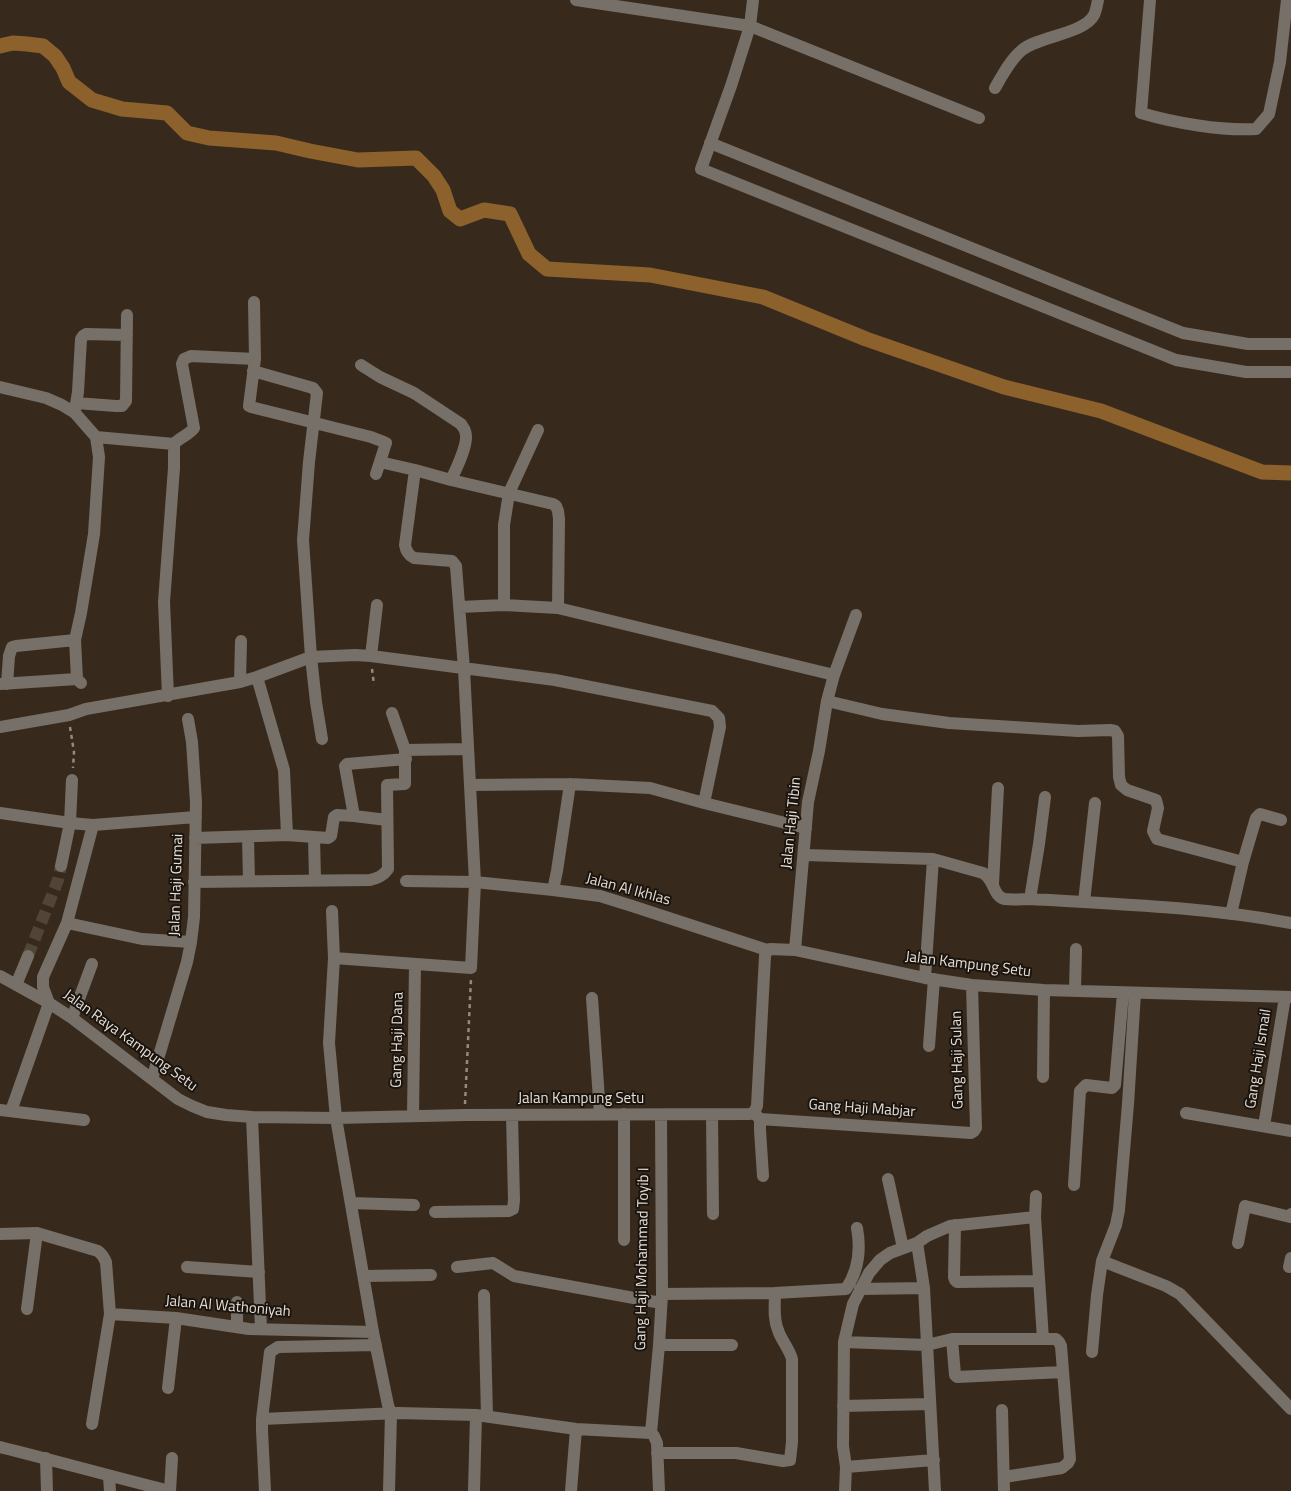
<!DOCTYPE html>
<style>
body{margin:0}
canvas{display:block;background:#372a1c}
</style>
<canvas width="1291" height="1491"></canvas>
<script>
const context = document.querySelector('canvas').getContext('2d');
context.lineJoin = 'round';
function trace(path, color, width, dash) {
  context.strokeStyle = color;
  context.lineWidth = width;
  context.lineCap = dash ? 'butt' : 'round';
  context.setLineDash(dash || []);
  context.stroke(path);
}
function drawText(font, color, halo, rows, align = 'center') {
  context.font = font + ' "Titillium Web",sans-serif';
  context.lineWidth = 4;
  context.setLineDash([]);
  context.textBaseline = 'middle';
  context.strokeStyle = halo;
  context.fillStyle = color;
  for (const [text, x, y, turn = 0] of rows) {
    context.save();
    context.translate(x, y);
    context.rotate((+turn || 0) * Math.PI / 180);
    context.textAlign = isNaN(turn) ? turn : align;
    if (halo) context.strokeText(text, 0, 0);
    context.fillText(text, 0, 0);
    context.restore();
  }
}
trace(new Path2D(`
 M0 46 13 43 27 44 43 46 55 56 63 68 69 82 92 100 122 109 167 113 187 133 209 138 276 143 310 151 358 160 416 158 434 176 443 190 450 211 460 219 484 210 510 214 529 254 547 269 650 275 763 297 866 339 1004 387 1101 411 1262 472 1291 473`), '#8d612c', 15);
trace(new Path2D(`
 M28 956 58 880 61 866`), '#514538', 12, [12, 6]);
trace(new Path2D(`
 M372 669 374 685
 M70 727 74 752 73 768
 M465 1104 471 979`), '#958a7f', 2.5, [4, 4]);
trace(new Path2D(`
 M576 0 750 26 979 118
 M753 0 750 26 731 86 701 169 1176 360 1246 372H1291
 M1150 0 1141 113C1175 123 1221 131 1256 129L1269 114 1280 62 1287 0
 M995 88C1002 76 1010 60 1022 50 1039 36 1084 34 1094 15 1096 11 1097 5 1098 0
 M710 143 1183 333 1248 344H1291
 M254 302 255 359 249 406 251 407 371 437 384 442 386 443 376 474
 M361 365 380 377 414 393 461 424C462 426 465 429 465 431 470 442 456 469 451 480
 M253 371 313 388 317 393 309 462 303 540 311 657 316 702 322 739
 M0 387 46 398 62 405 75 413 96 437 99 457 94 534 81 613 75 640 77 679 81 683
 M76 403 116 406H122L126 401 127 315
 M75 410 78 392 81 339 83 336 86 334 127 335
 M96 437 174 444
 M380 462 415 470 451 480 553 504 556 506 558 511 559 519 558 608
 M504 605V525L509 493 538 430
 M460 607 504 605 558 608 834 675 827 701 819 751 808 802 795 950
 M371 656 377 605
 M834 675 856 615
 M257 677 284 770 287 835
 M240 682 241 641
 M0 684 77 679
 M7 684 9 656 12 647 16 646 75 640
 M168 696 164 602 174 468V444C180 437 189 435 194 428L182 364 184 359 191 356 255 359
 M827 701 882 714 949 723 1078 731 1110 730 1115 731 1118 736 1119 777 1121 785 1127 790 1156 800 1158 808 1153 831 1157 839 1243 862
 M0 727 69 715 86 709 240 682 257 677 311 657 355 655 371 656 555 680 712 711 719 718 720 727 704 803 806 828
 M405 750 468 749
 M470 785 570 784 650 788 704 803
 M0 813 70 823 93 825 196 817
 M387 820 354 816 345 766 347 764 406 759
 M248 837 249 881
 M314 837 315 879
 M195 838 287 835 328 838 331 836 334 817 337 815 354 816
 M805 855 933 859 983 873C995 880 993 897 1005 899 1013 900 1022 899 1030 899 1117 904 1205 907 1291 923
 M61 866 70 823 72 780
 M406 881 475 882 553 890 600 896 629 905 767 950
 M194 882 370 880C378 878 383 876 388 869L387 785 405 784V750L392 713
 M993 884 998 788
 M553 890 557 871 570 784
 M1030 899 1039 844 1045 797
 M1084 902 1095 803
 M332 911 334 958 329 1043 336 1118 373 1332 388 1405 391 1414 389 1491
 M1231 914 1243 862 1256 818 1260 814 1281 820
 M67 923 142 939 191 942
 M334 958 471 968 475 882 464 669 456 566 452 561 414 558C408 555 406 551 405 545L415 470
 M0 976 49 1003 72 1018 178 1099 192 1106 207 1112 226 1115 252 1117 336 1118 465 1115 749 1114 754 1113 757 1106 765 956 767 950 770 949 795 950 925 978 972 985 1044 990 1291 997
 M925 978 933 859
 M16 985 28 956
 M1075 991 1076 949
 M1135 993 1128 1104 1119 1210 1116 1225 1102 1261 1166 1286 1180 1294 1291 1409
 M592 998 600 1114
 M72 1018 92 964
 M929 1046 934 979
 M1043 1077 1044 990
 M152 1079 187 962 191 942 194 917 196 802 192 742 188 719
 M0 1110 84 1120
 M11 1111 49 1003 43 987V977L67 923 93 825
 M754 1113 760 1119 971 1133 974 1131 976 1128 972 985
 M1186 1113 1291 1131
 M712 1114 713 1214
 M413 1116 415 965
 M252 1117 261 1329
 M760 1119V1130L763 1176
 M1264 1126 1285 997
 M888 1179 903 1248
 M1074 1185 1080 1091 1086 1085 1112 1088 1115 1085 1123 993
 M1036 1196 1035 1217 1043 1339
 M351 1203 414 1205
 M435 1212 509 1211 513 1209 514 1200 512 1115
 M955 1225 954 1277 955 1280 957 1282 1039 1281
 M0 1234 37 1233 98 1251C102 1254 104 1257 106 1262L110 1314 92 1424
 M624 1240V1114
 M917 1243 924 1288 935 1491
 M1238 1243 1245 1206 1290 1217 1291 1214
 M187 1267 259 1272
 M457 1267 493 1263 514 1276 661 1303
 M1289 1267 1291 1258
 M364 1276 431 1275
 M860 1289 924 1288
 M662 1294 775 1293 846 1289C859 1270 861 1250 857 1228
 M484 1295 487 1416
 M27 1309 37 1233
 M110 1314 176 1318 249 1329 373 1332
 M237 1327V1302
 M952 1339 955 1375 957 1377 1063 1372
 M844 1342 927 1345 952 1339H1056L1059 1342 1061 1346 1070 1459 1068 1463 1062 1468 1004 1477
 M659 1345H732
 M1092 1352 1097 1295 1102 1261
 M168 1388 176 1318
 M843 1406 930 1404
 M1002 1410 1004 1491
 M262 1419 270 1352 278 1347 376 1345
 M651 1433 659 1345 662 1294 661 1115
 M0 1447C57 1461 113 1477 170 1491
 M657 1453H736L783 1461 790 1460 792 1442V1359C789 1348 781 1340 778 1330 773 1318 775 1305 775 1293
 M46 1458 47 1491
 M846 1467 934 1460
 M109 1477 110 1491
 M170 1491 172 1458
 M265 1491 262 1430V1419L398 1413 476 1415 576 1429 651 1433 654 1436 657 1443 659 1491
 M474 1491 476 1415
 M571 1491 576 1429
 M845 1491 846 1467 843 1446 844 1342 853 1304 869 1273 880 1260 890 1253 917 1243 927 1236 950 1226 1035 1217`), '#767068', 12);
drawText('15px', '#e6ddd5', '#1a140e', [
 ["Jalan Haji Tibin",792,823,-84],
 ["Jalan Haji Gumai",177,885,-88],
 ["Jalan Al Ikhlas",628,890,15],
 ["Jalan Kampung Setu",968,965,7],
 ["Gang Haji Dana",398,1040,-89],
 ["Jalan Raya Kampung Setu",130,1041,36],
 ["Gang Haji Ismail",1259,1059,-81],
 ["Gang Haji Sulan",958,1060,-91],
 ["Jalan Kampung Setu",581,1099],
 ["Gang Haji Mabjar",862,1109,4],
 ["Gang Haji Mohammad Toyib I",643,1259,-89],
 ["Jalan Al Wathoniyah",228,1307,5]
]);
</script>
